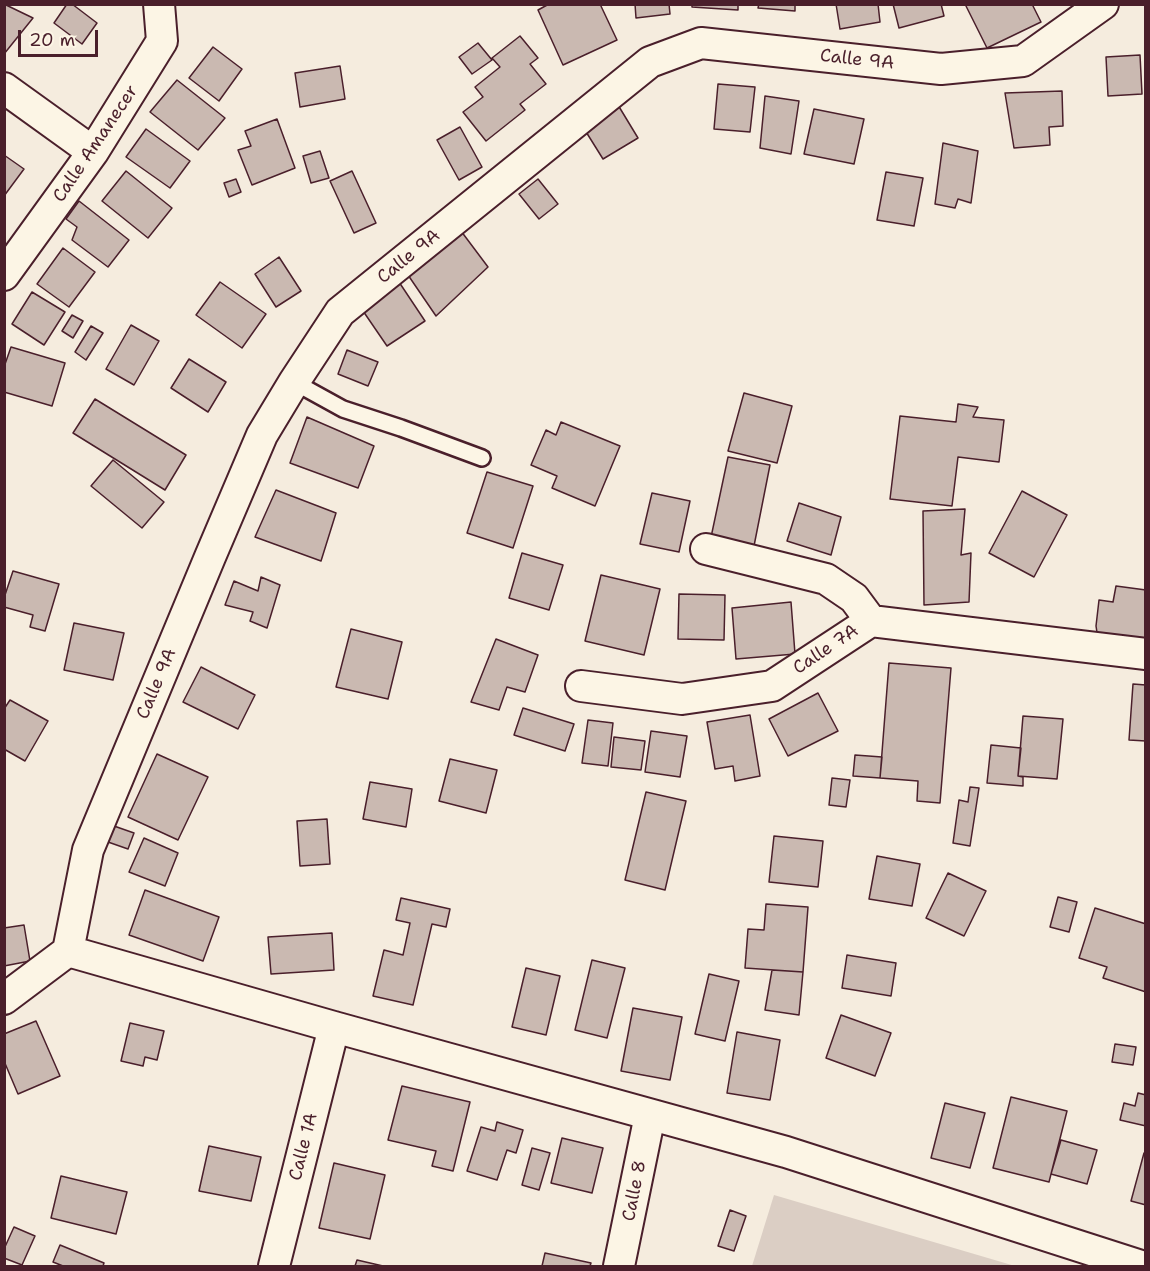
<!DOCTYPE html>
<style>
body{margin:0}
#map{position:relative;width:1150px;height:1271px;overflow:hidden;background:#f5ecde;font-family:"Shantell Sans",sans-serif}
canvas{display:block}
.frame{position:absolute;inset:0;border:6px solid #4a1f2b;pointer-events:none}
.scale{position:absolute;left:18px;top:30px;width:80px;height:27px;box-sizing:border-box;border:3px solid #4a1f2b;border-top:0;padding-left:8px;font-size:18px;line-height:21px;white-space:nowrap;color:#4a1f2b;-webkit-text-stroke:4px #fcf5e5;paint-order:stroke}
</style>
<div id="map">
<canvas width="1150" height="1271"></canvas>
<div class="frame"></div>
<div class="scale">20 m</div>
</div>
<script>
const context = document.querySelector('canvas').getContext('2d');
context.lineJoin = 'round';
function fillPath(path, color) {
  context.fillStyle = color;
  context.fill(path, 'evenodd');
}
function trace(path, color, width, dash) {
  context.strokeStyle = color;
  context.lineWidth = width;
  context.lineCap = dash ? 'butt' : 'round';
  context.setLineDash(dash || []);
  context.stroke(path);
}
function drawText(font, color, halo, rows, align = 'center') {
  context.font = font + ' "Shantell Sans",sans-serif';
  context.lineWidth = 6;
  context.setLineDash([]);
  context.textBaseline = 'middle';
  context.strokeStyle = halo;
  context.fillStyle = color;
  for (const [text, x, y, turn = 0] of rows) {
    context.save();
    context.translate(x, y);
    context.rotate((+turn || 0) * Math.PI / 180);
    context.textAlign = isNaN(turn) ? turn : align;
    if (halo) context.strokeText(text, 0, 0);
    context.fillText(text, 0, 0);
    context.restore();
  }
}
fillPath(new Path2D(`
 M774 1195 1015 1266H752Z`), '#dbcec4');
const building = new Path2D(`
 M4 4 33 18 4 54Z
 M67 4H72L97 23 82 44 54 23Z
 M549 4H600L617 40 563 65 538 10Z
 M635 4H669L670 14 636 18Z
 M692 4H738V10L692 7Z
 M759 4H795V11L758 8Z
 M836 4H878L880 22 840 29Z
 M893 4H941L944 16 899 28Z
 M965 4H1032L1041 22 987 48Z
 M520 36 538 58 530 64 546 84 520 104 525 110 486 141 463 112 483 97 475 87 500 67 492 58Z
 M478 43 492 60 472 74 459 57Z
 M213 47 242 69 219 101 189 78Z
 M1140 55 1142 94 1108 96 1106 57Z
 M340 66 345 99 300 107 295 73Z
 M177 80 225 118 198 150 150 112Z
 M718 84 755 87 750 132 714 129Z
 M1062 91 1063 126 1049 127 1050 145 1014 148 1005 93Z
 M765 96 799 101 791 154 760 148Z
 M618 105 638 138 603 159 583 127Z
 M814 109 864 119 854 164 804 154Z
 M277 119 295 168 252 185 238 150 251 146 245 131Z
 M460 127 482 167 459 180 437 140Z
 M146 129 190 161 170 188 126 157Z
 M943 143 978 151 971 203 958 199 955 208 935 204Z
 M320 151 329 178 311 183 303 156Z
 M4 155 24 169 4 196Z
 M126 171 172 208 148 238 102 201Z
 M352 171 376 223 354 233 330 181Z
 M886 172 923 178 914 226 877 220Z
 M236 179 241 192 229 197 224 183Z
 M538 179 558 204 539 219 519 194Z
 M79 201 129 240 108 267 72 240 77 227 66 219Z
 M461 231 488 267 436 316 408 275Z
 M63 248 95 272 69 307 37 284Z
 M279 257 301 291 276 307 255 274Z
 M220 282 266 314 242 348 196 315Z
 M399 282 425 321 387 346 361 308Z
 M32 292 65 312 44 345 12 324Z
 M72 315 83 321 73 338 62 331Z
 M131 325 159 341 134 385 106 369Z
 M91 326 103 333 86 360 75 352Z
 M11 347 65 363 52 406 4 392V367Z
 M347 350 378 362 368 386 338 374Z
 M189 359 226 382 208 412 171 388Z
 M744 393 792 406 777 463 728 451Z
 M95 399 186 455 165 490 73 433Z
 M958 404 978 407 973 417 1004 420 999 462 958 457 952 506 890 499 900 416 956 422Z
 M307 417 374 446 358 488 290 463Z
 M561 422 620 446 595 506 552 488 557 476 531 465 546 430 556 435Z
 M728 457 770 465 753 551 710 542Z
 M113 460 164 502 142 528 91 486Z
 M487 472 533 486 513 548 467 533Z
 M276 490 336 513 321 561 255 537Z
 M1022 491 1067 515 1034 577 989 553Z
 M652 493 690 501 679 552 640 544Z
 M799 503 841 517 831 555 787 541Z
 M965 509 961 555 971 553 969 602 924 605 923 511Z
 M522 553 563 565 549 610 509 598Z
 M13 571 59 584 45 631 30 627 33 615 4 607V598Z
 M601 575 660 589 644 655 585 641Z
 M261 577 280 585 267 628 250 621 253 612 225 605 234 581 258 591Z
 M1116 586 1146 590V645L1098 639 1096 626 1099 600 1113 602Z
 M679 594 725 595 724 640 678 639Z
 M791 602 795 654 736 659 732 608Z
 M74 623 124 633 113 680 64 670Z
 M351 629 402 642 388 699 336 687Z
 M496 639 538 655 525 692 507 687 499 710 471 702Z
 M889 663 951 668 940 803 917 801 918 781 880 778Z
 M201 667 255 695 238 729 183 702Z
 M1133 684 1146 685V741L1129 740Z
 M818 693 838 731 788 756 769 719Z
 M10 700 48 721 25 761 4 749V709Z
 M523 708 574 724 565 751 514 735Z
 M750 715 760 776 735 781 733 766 715 769 707 722Z
 M1023 716 1063 719 1057 779 1018 776Z
 M588 720 613 723 608 766 582 763Z
 M651 731 687 736 680 777 645 772Z
 M614 737 645 741 641 770 611 767Z
 M991 745 1021 748 1018 776 1023 777V786L987 783Z
 M157 754 208 777 178 840 128 817Z
 M855 755 882 757 880 778 853 776Z
 M450 759 497 770 486 813 439 801Z
 M832 778 850 780 846 807 829 805Z
 M370 782 412 789 406 827 363 819Z
 M970 787 979 788 970 846 953 843 959 800 968 802Z
 M646 792 686 801 665 890 625 880Z
 M327 819 330 864 300 866 297 821Z
 M114 826 134 833 128 849 108 842Z
 M774 836 823 841 818 887 769 882Z
 M144 838 178 853 165 886 129 872Z
 M877 856 920 864 912 906 869 899Z
 M948 873 986 891 964 936 926 918Z
 M145 890 219 917 203 961 129 935Z
 M1058 897 1077 902 1069 932 1050 927Z
 M401 898 450 909 446 927 432 924 413 1005 373 996 384 950 403 955 410 923 396 920Z
 M766 904 808 907 803 972 745 968 748 929 764 930Z
 M1095 908 1146 924V992L1103 978 1107 967 1079 958Z
 M24 925 30 961 4 966V928Z
 M332 933 334 970 271 974 268 937Z
 M847 955 896 963 891 996 842 988Z
 M592 960 625 968 607 1038 575 1030Z
 M526 968 560 976 546 1035 512 1027Z
 M772 970 803 972 799 1015 765 1010Z
 M709 974 739 981 725 1041 695 1034Z
 M633 1008 682 1017 670 1080 621 1071Z
 M841 1015 891 1033 875 1076 826 1058Z
 M36 1021 60 1076 18 1094 4 1061V1034Z
 M130 1023 164 1031 157 1060 145 1057 143 1066 121 1061Z
 M737 1032 780 1040 770 1100 727 1093Z
 M1115 1044 1136 1047 1133 1065 1112 1062Z
 M402 1086 470 1102 453 1171 432 1166 436 1151 388 1140Z
 M1138 1093 1146 1095V1126L1120 1120 1124 1103 1135 1106Z
 M1011 1097 1067 1111 1049 1182 993 1168Z
 M945 1103 985 1113 970 1168 931 1158Z
 M497 1122 523 1130 516 1153 507 1150 497 1180 467 1171 481 1127 495 1131Z
 M562 1138 603 1148 592 1193 551 1183Z
 M1061 1140 1097 1150 1087 1184 1051 1174Z
 M209 1146 261 1157 251 1201 199 1191Z
 M532 1148 550 1153 539 1190 522 1185Z
 M1144 1153 1146 1154V1205L1131 1201Z
 M334 1163 385 1175 370 1239 319 1228Z
 M61 1176 127 1192 116 1234 51 1218Z
 M730 1210 746 1216 734 1251 718 1246Z
 M14 1227 35 1236 22 1265 4 1258V1249Z
 M60 1245 104 1263 103 1266H63L53 1262Z
 M545 1253 591 1263 590 1266H542Z
 M357 1260 383 1266H355Z`);
fillPath(building, '#cab9b1');
trace(building, '#4a1f2b', 1.5);
const lane = new Path2D(`
 M294 382 343 409 401 428 482 458`);
const street = new Path2D(`
 M4 88 93 152
 M4 275 93 152 162 41 159 4
 M706 549 826 579 854 598 871 621
 M581 686 682 699 772 686 871 621 1146 654
 M68 951 88 850 210 557 262 435 294 382 340 312 650 62 701 43 941 69 1023 61 1103 4
 M4 999 68 951 334 1027 786 1152 1141 1266
 M274 1266 334 1027
 M619 1266 650 1115`);
trace(lane, '#4a1f2b', 20);
trace(street, '#4a1f2b', 34);
trace(lane, '#fcf5e5', 15);
trace(street, '#fcf5e5', 30);
drawText('18px', '#4a1f2b', '#fcf5e5', [
 ["Calle 9A",857,60,6],
 ["Calle Amanecer",96,144,-56],
 ["Calle 9A",409,257,-39],
 ["Calle 7A",826,650,-34],
 ["Calle 9A",157,684,-67],
 ["Calle 1A",304,1147,-76],
 ["Calle 8",635,1191,-79]
]);
</script>
